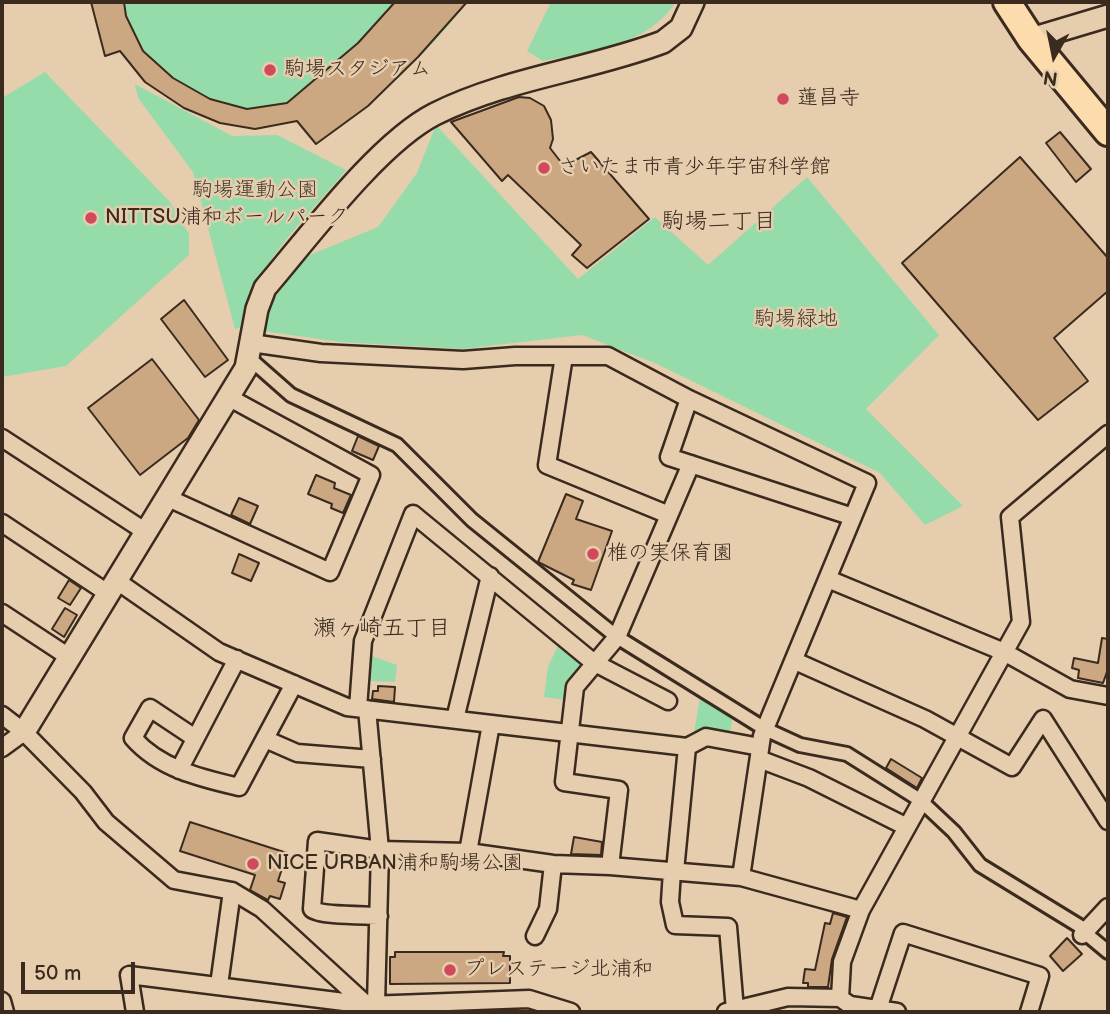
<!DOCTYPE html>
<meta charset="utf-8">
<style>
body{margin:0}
#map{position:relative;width:1110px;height:1014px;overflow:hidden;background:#e5cdae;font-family:"Balsamiq Sans",sans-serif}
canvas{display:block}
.frame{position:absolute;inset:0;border:4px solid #3b2a1e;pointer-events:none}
.north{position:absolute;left:1019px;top:21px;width:70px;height:70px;-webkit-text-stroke:5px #e5cdae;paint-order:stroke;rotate:189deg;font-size:19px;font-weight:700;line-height:28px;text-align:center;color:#3b2a1e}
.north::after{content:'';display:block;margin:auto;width:24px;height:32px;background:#3b2a1e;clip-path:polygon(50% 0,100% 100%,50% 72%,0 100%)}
.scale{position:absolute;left:21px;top:962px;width:114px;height:32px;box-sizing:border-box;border:4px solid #3b2a1e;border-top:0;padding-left:9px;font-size:21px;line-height:24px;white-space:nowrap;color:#3b2a1e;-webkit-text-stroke:5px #e5cdae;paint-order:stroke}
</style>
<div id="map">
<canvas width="1110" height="1014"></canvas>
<div class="frame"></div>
<div class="north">N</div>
<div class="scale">50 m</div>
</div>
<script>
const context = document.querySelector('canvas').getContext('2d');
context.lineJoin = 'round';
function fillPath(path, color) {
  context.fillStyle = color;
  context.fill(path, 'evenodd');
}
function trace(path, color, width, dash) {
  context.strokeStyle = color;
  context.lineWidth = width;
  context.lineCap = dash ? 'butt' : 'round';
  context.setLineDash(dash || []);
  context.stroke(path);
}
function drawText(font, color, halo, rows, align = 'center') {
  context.font = font + ' "Balsamiq Sans","Klee One",sans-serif';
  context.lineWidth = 5;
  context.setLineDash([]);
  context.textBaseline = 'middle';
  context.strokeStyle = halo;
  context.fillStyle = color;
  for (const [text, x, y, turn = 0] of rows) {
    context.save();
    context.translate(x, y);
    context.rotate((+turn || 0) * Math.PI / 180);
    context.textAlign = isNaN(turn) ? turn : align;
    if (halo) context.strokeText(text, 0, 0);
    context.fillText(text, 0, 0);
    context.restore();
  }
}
fillPath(new Path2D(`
 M91 2H467C426 57 372 103 316 144L297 121 255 129 220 123 184 108 145 82 120 51 105 56Z
 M551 2H676C646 47 591 51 543 61L527 51Z
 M45 72 170 202 189 234V255L66 366 2 377V98Z
 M135 84 232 136 277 135 346 170C310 214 249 270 242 327L235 329 193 172 138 98Z
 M436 125 578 279 655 217 708 265 807 177 939 335 866 409 963 506 925 525 880 473 657 364 582 335 462 349 341 342 262 331 268 307 305 257 378 227 417 173Z
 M560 641 584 660 568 682 565 700 544 697 548 667Z
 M369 655 397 665 395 682 369 681Z
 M700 697 733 716 729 738 693 739Z`), '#96dcaa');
const building = new Path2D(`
 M91 2H124L126 16 143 51 173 78 210 99 247 109 287 103 358 43 395 2H467L418 57 368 106 316 144 297 121 255 129 220 123 184 108 145 82 120 51 105 56Z
 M519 97 530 98 544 106 551 120 553 139 550 148 564 166 591 152 649 219 587 268 572 255 581 245 508 175 502 181 451 122Z
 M1060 132 1091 169 1076 182 1046 143Z
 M1020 157 1108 258V291L1054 338 1088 381 1038 420 902 263Z
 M184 300 228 360 205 377 161 319Z
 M152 359 199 420 188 438 140 475 88 408Z
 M358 436 379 446 373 460 352 451Z
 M316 475 335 483 334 488 351 495 343 513 331 508 332 504 308 494Z
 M566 494 583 501 576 519 612 531 591 590 572 584 574 580 538 562Z
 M239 498 258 506 250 524 231 515Z
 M239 554 259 563 251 581 232 573Z
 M69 580 81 588 70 605 58 598Z
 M65 608 77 615 64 637 52 629Z
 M1102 638 1108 639V669L1103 683 1078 678 1079 670 1072 668 1074 658 1098 663Z
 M378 686 395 687 394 702 372 699 373 691H378Z
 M891 759 922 778 917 788 886 768Z
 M190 822 287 853 278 881 285 883 280 899 270 896 268 900 250 890 255 875 180 851Z
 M574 837 602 842 601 855 571 854Z
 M833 913 847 917 832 959 828 987H808V983H803L805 969 815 970 825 923 830 924Z
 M1067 938 1082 954 1063 971 1050 956Z
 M395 952H504L503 956H510V983L390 984V957H395Z`);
fillPath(building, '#cba882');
trace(building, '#3b2a1e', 2);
const pedestrian = new Path2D(`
 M249 358 291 395 397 445 472 520 617 637 765 729 800 745 847 754 920 800 954 832 980 865 1086 930
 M1084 932 1108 952`);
const minor = new Path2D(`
 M251 343 321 353 463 360 515 356H608L689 399 867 483 762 736 741 877
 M564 356 547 465 669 515
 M689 399 669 457 853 517
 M2 438 146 532
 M166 497 330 572 371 475 228 397
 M2 523 109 594
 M828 579 1004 652 1070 689 1108 696
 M117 581 219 652 347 707 687 747 706 737 760 747
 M2 613 69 657
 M795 661 925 719 1012 767 1043 719 1108 821
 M358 708 363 641 413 514 593 662 668 701
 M367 709 380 850 376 1004
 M2 715 24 732 83 792 106 822 174 880 232 891 262 909 369 1007
 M455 719 490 576
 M195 738 150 708 133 738C160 769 201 778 239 787L294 684
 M265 739 297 753 372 759
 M2 748 24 732
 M759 759 809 778 905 826
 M179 770 237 659
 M468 852 491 724
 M610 866 619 790 564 782 575 687 617 637 691 464
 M672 871 670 902 675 925 728 927 735 1010
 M675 871 687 747
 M379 916C364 915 320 916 312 909L317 841 380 850 468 852 553 864 610 866 741 877 861 910
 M1082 935 1108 907
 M535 936 548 909 553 864
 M219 985 232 891
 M840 998 842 962 861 910 1021 622 1010 517 1108 434
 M2 1001 5 1012
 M878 1009 903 933 1040 976 1029 1012
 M135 1012 129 975 368 1005 529 999 571 1012
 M726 1012 788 997 840 998 850 1005 897 1012`);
const tertiary = new Path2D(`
 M1031 39 1108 16
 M24 732 246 368 257 309 265 288C308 238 378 143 435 114 507 78 589 70 663 42L681 28 693 2`);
const primary = new Path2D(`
 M1007 2 1031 39 1108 132`);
trace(pedestrian, '#3b2a1e', 18);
trace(minor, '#3b2a1e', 21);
trace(tertiary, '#3b2a1e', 26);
trace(primary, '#3b2a1e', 32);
trace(pedestrian, '#e5cdae', 12);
trace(minor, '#e5cdae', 16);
trace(tertiary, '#e5cdae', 21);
trace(primary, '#fcdcac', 26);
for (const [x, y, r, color] of [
 [270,70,7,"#d1495b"],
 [783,99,7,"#d1495b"],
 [544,168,7,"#d1495b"],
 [91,218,7,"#d1495b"],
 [593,554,7,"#d1495b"],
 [253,864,7,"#d1495b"],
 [450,970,7,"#d1495b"]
]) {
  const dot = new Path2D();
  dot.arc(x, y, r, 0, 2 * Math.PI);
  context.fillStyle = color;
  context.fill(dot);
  trace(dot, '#e5cdae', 2.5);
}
drawText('21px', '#3b2a1e', '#e5cdae', [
 ["駒場スタジアム",284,70],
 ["蓮昌寺",797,99],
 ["さいたま市青少年宇宙科学館",558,168],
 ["NITTSU浦和ボールパーク",105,218],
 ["椎の実保育園",607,554],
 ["NICE URBAN浦和駒場公園",267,864],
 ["プレステージ北浦和",464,970]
], 'left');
drawText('21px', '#443c2c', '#e5cdae', [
 ["駒場運動公園",255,191],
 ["駒場緑地",796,320]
]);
drawText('23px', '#3b2a1e', '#e5cdae', [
 ["駒場二丁目",719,222],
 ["瀬ヶ崎五丁目",382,629]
]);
</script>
